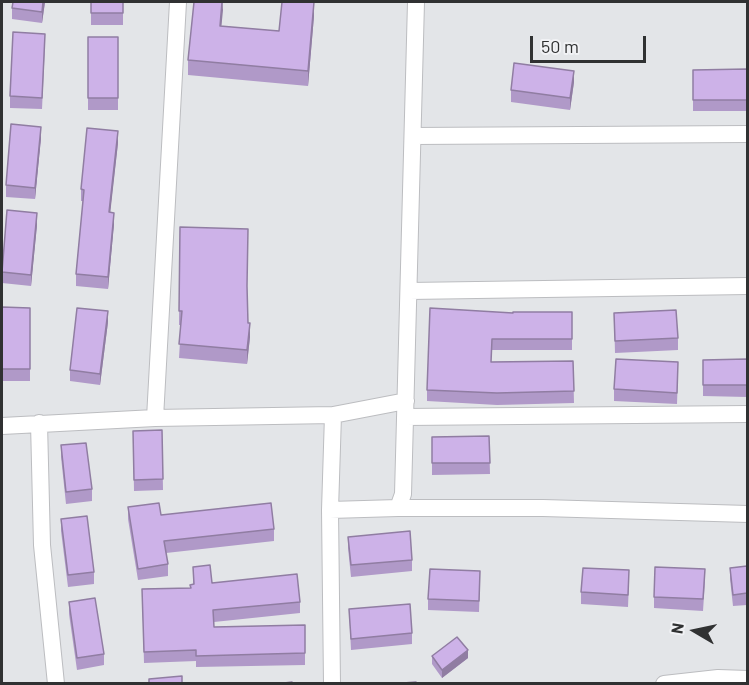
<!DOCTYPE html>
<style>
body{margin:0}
#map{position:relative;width:749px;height:685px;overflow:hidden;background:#e3e5e8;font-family:Barlow,sans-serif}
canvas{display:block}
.frame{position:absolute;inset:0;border:3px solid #303132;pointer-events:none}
.north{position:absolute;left:665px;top:601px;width:60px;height:60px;-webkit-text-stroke:4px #f1f2f5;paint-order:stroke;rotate:279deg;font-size:16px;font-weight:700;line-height:24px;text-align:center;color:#303132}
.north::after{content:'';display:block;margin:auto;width:21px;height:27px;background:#303132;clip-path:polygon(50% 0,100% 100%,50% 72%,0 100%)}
.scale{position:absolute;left:530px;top:36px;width:116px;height:27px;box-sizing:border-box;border:3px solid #303132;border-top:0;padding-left:8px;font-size:18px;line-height:21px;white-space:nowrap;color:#303132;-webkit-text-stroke:4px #f1f2f5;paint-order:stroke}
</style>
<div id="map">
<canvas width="749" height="685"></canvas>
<div class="frame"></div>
<div class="north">N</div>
<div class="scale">50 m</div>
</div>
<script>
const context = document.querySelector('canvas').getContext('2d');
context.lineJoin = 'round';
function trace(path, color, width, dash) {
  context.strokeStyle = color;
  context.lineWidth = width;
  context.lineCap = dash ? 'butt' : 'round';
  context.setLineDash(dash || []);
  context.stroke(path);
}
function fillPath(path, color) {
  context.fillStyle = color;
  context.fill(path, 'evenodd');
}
const street = new Path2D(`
 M413 136 748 134
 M409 291 748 286
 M405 417 748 414
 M155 418 333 415 406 401
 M39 423 42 545 56 684
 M2 426 155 418 178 2
 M398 508H543L748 514
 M330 510 398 508 403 494 416 2
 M332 684 330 510 333 415
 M664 684 718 678 748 679`);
trace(street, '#bcbdc0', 18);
trace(street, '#fff', 16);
fillPath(new Path2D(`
 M45 2 42 23 12 19V8Z
 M91 2H123V25H91Z
 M223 2 221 26 279 31 314 16 308 86 188 75V60Z
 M88 37H118V110H88Z
 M45 45 42 109 10 108V96Z
 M747 69V111H693V70Z
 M574 82 570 110 511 102V90Z
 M41 138 35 199 6 197V185Z
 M118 143 110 212 114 224 108 289 76 286V274L83 201H81V189Z
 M37 225 31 286 2 283V264Z
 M180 227 247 294 248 323 250 337 247 364 179 358 181 325H179Z
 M2 307 30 308V381H2Z
 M572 312V350H492L491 362 573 361 574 403 497 405 427 401V390L513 313Z
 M614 313 678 338V350L615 353Z
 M108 322 100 385 70 381V370Z
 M747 359V397L703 396V360Z
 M678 373 677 404 614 401V389Z
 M162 430 163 490 134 491 133 431Z
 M489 436 490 474 432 475V437Z
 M61 445 92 489V501L66 504 61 457Z
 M128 507 161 515 274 529V541L166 553 168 564V576L138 580 128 519Z
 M61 519 94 572V584L68 587 61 531Z
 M348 537 412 560V571L351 577 348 548Z
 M747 566V605L733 606 730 579V568Z
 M193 567 212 583 300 602V613L214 622V627L305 625V665L196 667V661L144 663 142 589 190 588 193 585Z
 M705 581 703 611 654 608V597Z
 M629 582 628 607 581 604V592Z
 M480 583 479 612 428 610V599Z
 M69 602 104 654V665L77 670 69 614Z
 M349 609 412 633V644L351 650Z
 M432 656 468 658 442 678 432 664Z`), '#b099c8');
fillPath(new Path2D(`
 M43 2H45L42 23V12Z
 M222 2 223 10 220 41V26Z
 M314 2V16L308 86V71Z
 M574 71V82L570 110V98Z
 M41 127V138L35 199V188Z
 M118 131V143L109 224V212Z
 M37 213V225L31 286V275Z
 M114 213V224L108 289V277Z
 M108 311V322L100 385V374Z
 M250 323V337L247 364V350Z
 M468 650V658L442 678V670Z`), '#907da2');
const building = new Path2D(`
 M13 2H43L42 12 12 8Z
 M91 2H123V13H91Z
 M194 2H222L220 26 279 31 282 2H314L308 71 188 60Z
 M13 32 45 34 42 98 10 96Z
 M88 37H118V98H88Z
 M514 63 574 71 570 98 511 90Z
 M747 69V100H693V70Z
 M11 124 41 127 35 188 6 185Z
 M87 128 118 131 109 212 114 213 108 277 76 274 84 190 81 189Z
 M7 210 37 213 31 275 2 272Z
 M180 227 248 229 247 286 248 323H250L247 350 179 344 182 311H179Z
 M2 307 30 308V369H2Z
 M77 308 108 311 100 374 70 370Z
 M430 308 513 313V312H572V339H492L491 362 573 361 574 391 497 393 427 390Z
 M676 310 678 338 615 341 614 313Z
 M616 359 678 362 677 393 614 389Z
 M747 359V385H703V360Z
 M162 430 163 479 134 480 133 431Z
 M489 436 490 463H432V437Z
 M86 443 92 489 66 492 61 445Z
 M159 503 161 515 271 503 274 529 164 541 168 564 138 569 128 507Z
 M87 516 94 572 68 575 61 519Z
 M410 531 412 560 351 565 348 537Z
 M210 565 212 583 297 574 300 602 213 610 214 627 305 625V653L196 656V650L144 652 142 589 191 588 190 585 194 584 193 567Z
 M747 566V593L733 595 730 568Z
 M655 567 705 569 703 599 654 597Z
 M583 568 629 570 628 595 581 592Z
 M430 569 480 571 479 601 428 599Z
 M95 598 104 654 77 658 69 602Z
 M410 604 412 633 351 639 349 609Z
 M457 637 468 650 442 670 432 656Z
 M182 676V684H149V679Z
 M292 682V684H276Z
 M416 682V684H390Z`);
fillPath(building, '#cdb2e8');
trace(building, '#907da2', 1.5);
</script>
